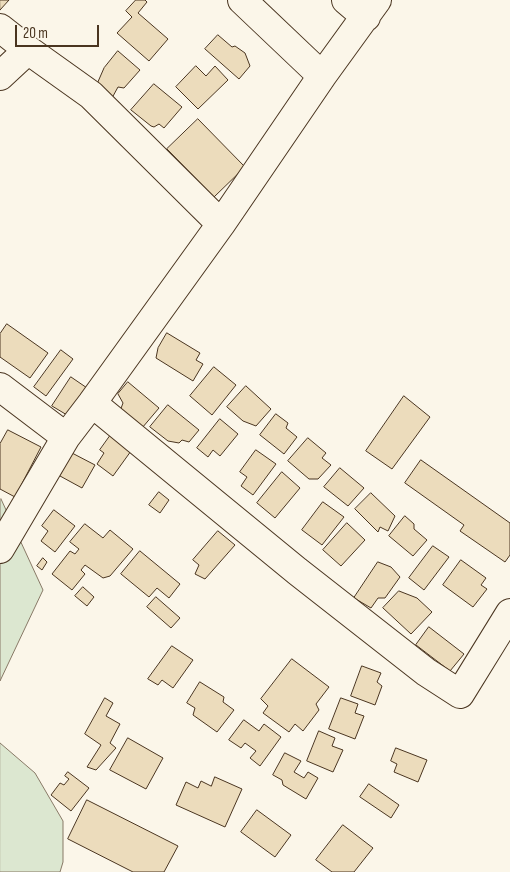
<!DOCTYPE html>
<style>
body{margin:0}
#map{position:relative;width:510px;height:872px;overflow:hidden;background:#fbf6e9;font-family:"Sofia Sans Condensed",sans-serif}
canvas{display:block}
.scale{position:absolute;left:15px;top:25px;width:84px;height:22px;box-sizing:border-box;border:2px solid #4a3520;border-top:0;padding-left:6px;font-size:15px;line-height:18px;white-space:nowrap;color:#4a3520;-webkit-text-stroke:4px #fbf6e9;paint-order:stroke}
</style>
<div id="map">
<canvas width="510" height="872"></canvas>
<div class="scale">20 m</div>
</div>
<script>
const context = document.querySelector('canvas').getContext('2d');
context.lineJoin = 'round';
function fillPath(path, color) {
  context.fillStyle = color;
  context.fill(path, 'evenodd');
}
function trace(path, color, width, dash) {
  context.strokeStyle = color;
  context.lineWidth = width;
  context.lineCap = dash ? 'butt' : 'round';
  context.setLineDash(dash || []);
  context.stroke(path);
}
const green = new Path2D(`
 M1 499 43 590 0 681V500Z
 M0 743 35 773 63 821V862L60 872H0Z`);
fillPath(green, '#dce7d0');
trace(green, '#887966', 1);
const building = new Path2D(`
 M0 0H9L0 10Z
 M136 0H145L147 2 138 13 168 39 149 61 117 33 132 17 126 11Z
 M218 35 232 47 235 46 245 53 250 66 239 79 205 49Z
 M118 51 140 70 124 88 118 87 112 98 97 84 104 68Z
 M196 66 206 76 215 66 228 80 198 109 176 87Z
 M154 84 182 107 164 128 159 124 154 127 151 126 131 110Z
 M198 119 245 167 214 197 167 149Z
 M7 324 48 353 30 378 0 357V334Z
 M167 333 200 353 196 360 203 364 193 381 156 358 158 348Z
 M61 350 73 359 46 396 34 387Z
 M214 367 236 385 212 415 190 396Z
 M71 377 90 390 72 418 52 406Z
 M128 382 159 408 142 428 120 411 123 403 118 394Z
 M246 386 271 409 256 426 243 421 227 407Z
 M404 396 430 417 392 469 366 451Z
 M168 405 199 430 189 442 182 440 179 443 168 441 150 427Z
 M276 414 288 423 286 428 297 437 284 454 260 435Z
 M220 419 238 434 220 456 213 450 208 457 197 448Z
 M8 430 41 447 15 497 0 489V444Z
 M110 436 131 451 113 476 97 464 104 453 100 450Z
 M308 438 326 453 322 458 331 465 318 479H309L288 461Z
 M256 450 276 464 253 495 241 486 247 477 240 472Z
 M72 453 95 465 82 488 60 476Z
 M421 460 510 523V555L505 562 460 531 464 525 405 483Z
 M340 468 364 488 348 506 324 487Z
 M282 472 300 488 275 518 257 503Z
 M159 492 169 500 160 513 149 505Z
 M371 493 395 516 388 531 380 527 378 532 355 509Z
 M323 502 344 517 322 545 302 530Z
 M54 510 75 526 55 552 41 541 48 531 42 526Z
 M405 516 414 524V529L427 540 413 556 389 536Z
 M347 523 365 540 341 566 323 550Z
 M85 524 103 538 110 530 133 549 110 576 103 578 85 565 81 570 85 574 72 590 52 574 70 551 75 554 79 549 70 542Z
 M218 531 235 545 205 579 195 574 199 565 193 560Z
 M433 546 449 557 424 590 409 578Z
 M140 551 180 584 169 598 157 588 149 597 121 574Z
 M43 558 47 562 42 570 37 566Z
 M461 560 486 578 481 585 487 589 473 607 443 585Z
 M378 562 391 567 400 577 385 598H378L371 608 354 598Z
 M83 587 94 597 87 606 75 596Z
 M399 591 417 598 432 612 411 634 383 608Z
 M156 597 180 618 171 628 147 607Z
 M429 627 464 654 450 671 416 645Z
 M172 646 193 660 173 688 162 680 158 685 148 679Z
 M292 659 329 687 316 704 319 710 303 731 295 724 289 732 263 713 268 706 261 699Z
 M362 666 381 673 377 682 382 686 375 705 351 696Z
 M200 682 224 697 223 702 234 710 217 732 193 715 195 708 187 703Z
 M105 698 113 703 106 716 120 724 110 743 116 748 96 770 87 767 101 745 85 734Z
 M341 698 358 704 355 713 364 716 355 739 329 729Z
 M244 720 259 731 264 724 281 737 260 766 250 758 256 751 245 743 241 748 229 740Z
 M319 731 335 738 332 746 343 750 333 772 307 761Z
 M128 738 163 758 146 789 110 770Z
 M396 748 427 760 418 782 394 772 397 764 391 761Z
 M285 753 301 761 294 772 304 778 308 772 318 778 306 799 283 785 282 780 273 775Z
 M68 772 89 788 71 811 51 795 60 783 64 785 69 779 65 776Z
 M215 777 242 789 225 827 176 805 186 782 198 788 201 781 211 786Z
 M369 784 399 805 391 818 360 797Z
 M87 800 178 846 164 872H133L68 839Z
 M257 810 291 835 275 857 241 832Z
 M343 825 373 848 354 872H332L316 860Z`);
fillPath(building, '#ecdcbc');
trace(building, '#4a3520', 1);
const minor = new Path2D(`
 M242 0 322 76
 M346 0 366 17
 M0 28 28 50 0 76
 M28 50 91 95 221 224
 M0 387 66 437
 M92 403 297 571 426 672 460 694 510 613
 M0 549 66 437 92 403 221 224 322 76 377 0`);
trace(minor, '#4a3520', 30);
trace(minor, '#fbf6e9', 28);
</script>
